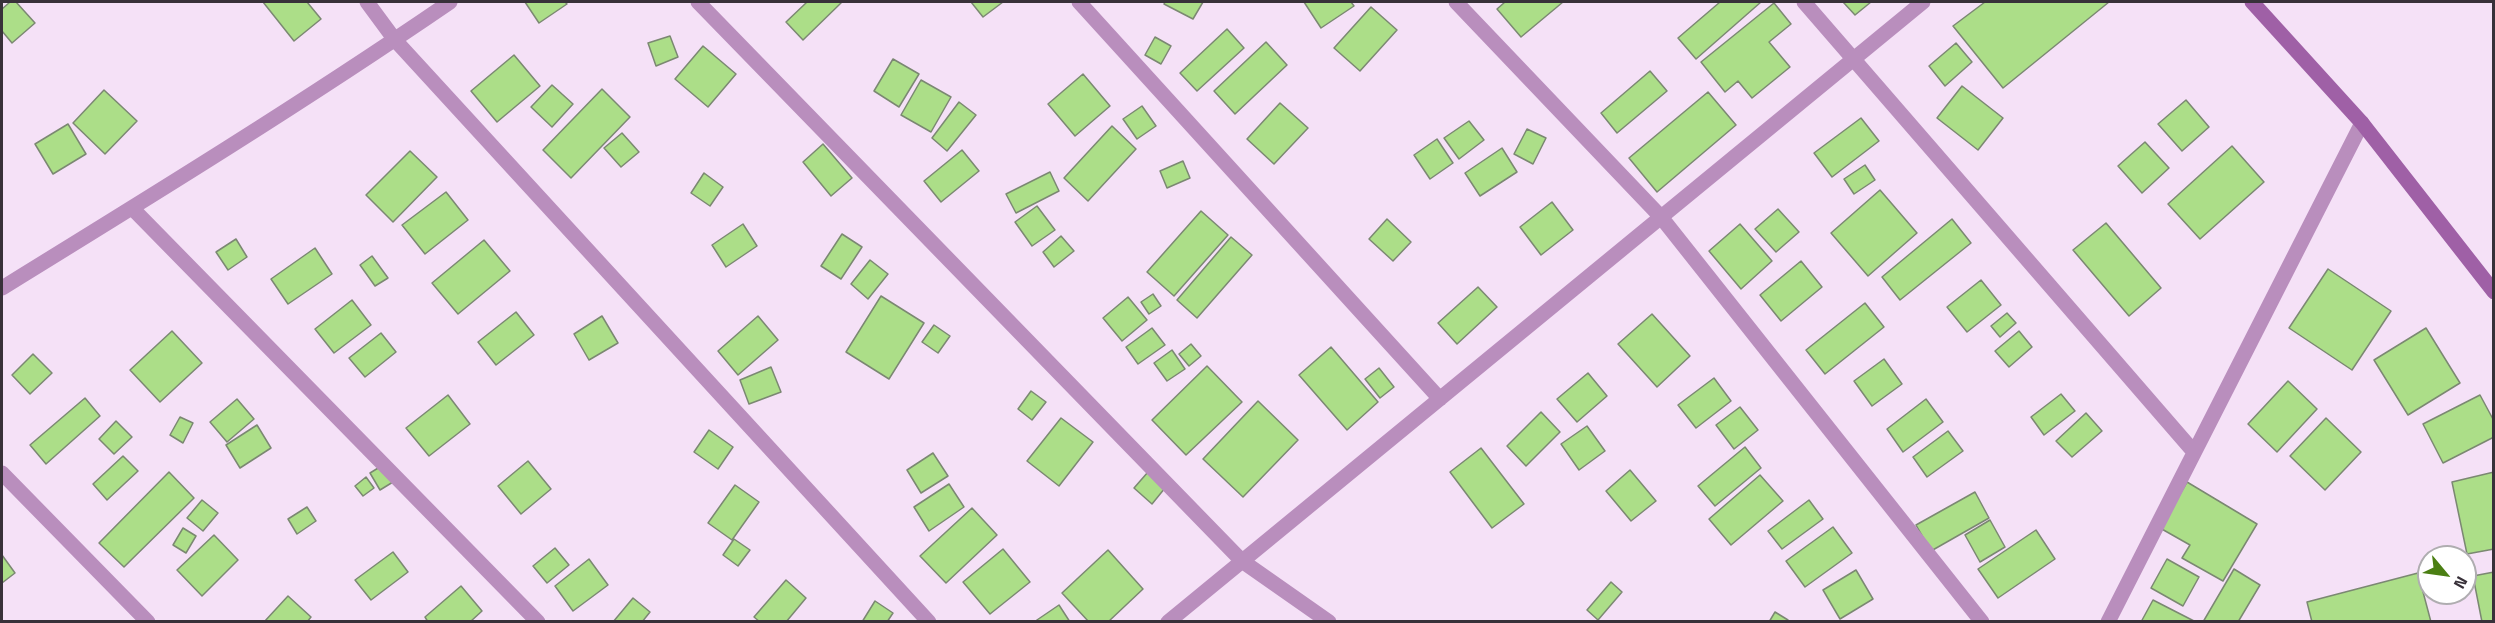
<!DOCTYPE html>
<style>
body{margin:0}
#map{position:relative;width:2495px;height:623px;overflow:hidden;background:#f5e1f7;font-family:"Titillium Web",sans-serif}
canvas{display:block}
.frame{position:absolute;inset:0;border:3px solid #383139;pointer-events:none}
.north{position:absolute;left:2417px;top:545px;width:60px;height:60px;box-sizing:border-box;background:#fff;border:2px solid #afadb0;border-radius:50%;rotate:119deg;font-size:16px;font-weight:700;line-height:24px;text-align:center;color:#383139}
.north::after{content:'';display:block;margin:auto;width:21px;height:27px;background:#4b7f13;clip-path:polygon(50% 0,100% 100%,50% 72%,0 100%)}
</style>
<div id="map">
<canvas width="2495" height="623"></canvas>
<div class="frame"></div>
<div class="north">N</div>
</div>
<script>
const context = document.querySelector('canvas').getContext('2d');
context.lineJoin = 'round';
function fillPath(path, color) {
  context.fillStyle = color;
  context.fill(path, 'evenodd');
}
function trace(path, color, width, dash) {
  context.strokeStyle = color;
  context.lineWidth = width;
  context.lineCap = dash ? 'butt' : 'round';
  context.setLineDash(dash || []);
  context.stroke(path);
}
const building = new Path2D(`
 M10 2H16L35 23 12 43 2 31V9Z
 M263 2H307L321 19 294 41Z
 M525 2H565L567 4 539 23Z
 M807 2H842L803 40 786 22Z
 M971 2H1003L983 17Z
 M1165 2H1203L1193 19 1164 4Z
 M1304 2H1351L1354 6 1321 28Z
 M1505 2H1563L1521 37 1497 9Z
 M1720 2H1761L1696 59 1678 38Z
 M1843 2H1871L1855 15Z
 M1985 2H2109L2003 88 1953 26Z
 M1774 3 1791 24 1769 42 1790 67 1752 98 1738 81 1725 92 1701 62Z
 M1371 7 1397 30 1360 71 1334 48Z
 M1227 29 1244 48 1197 91 1180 73Z
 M670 36 678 57 656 66 648 43Z
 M1155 37 1171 46 1161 64 1145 55Z
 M1266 42 1287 65 1235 114 1214 91Z
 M1956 43 1972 62 1945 86 1929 66Z
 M703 46 736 74 708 107 675 79Z
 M514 55 540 86 497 122 471 91Z
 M893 59 919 74 899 107 874 91Z
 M1650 71 1667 91 1617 133 1601 113Z
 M1083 74 1110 106 1075 136 1048 104Z
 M921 80 951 97 931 132 901 115Z
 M552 85 573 104 552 127 531 107Z
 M1962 86 2003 118 1978 150 1937 118Z
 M602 89 630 117 571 178 543 150Z
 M104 90 137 121 105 154 73 123Z
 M1708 92 1736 125 1657 192 1629 158Z
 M2186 100 2209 127 2182 151 2158 124Z
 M959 102 976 115 947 151 932 138Z
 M1280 103 1308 128 1274 164 1247 139Z
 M1142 106 1156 126 1137 139 1123 119Z
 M1861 118 1879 141 1832 177 1814 153Z
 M1469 121 1484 140 1459 159 1444 138Z
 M68 124 86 154 53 174 35 144Z
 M1112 126 1136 149 1088 201 1064 178Z
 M1527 129 1546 138 1533 164 1514 154Z
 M622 133 639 152 621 167 604 148Z
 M1437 139 1453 163 1430 179 1414 155Z
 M2145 142 2169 168 2142 193 2118 166Z
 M823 144 852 178 831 196 803 162Z
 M2232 146 2264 182 2200 239 2168 204Z
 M1502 148 1517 172 1480 196 1465 173Z
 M962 150 979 171 941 202 924 181Z
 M410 151 437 177 393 222 366 195Z
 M1183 161 1190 178 1167 188 1160 171Z
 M1865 165 1875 180 1854 194 1844 179Z
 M1050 172 1059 191 1016 213 1006 194Z
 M704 173 723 187 710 206 691 193Z
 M1880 190 1917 233 1868 276 1831 233Z
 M446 192 468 220 425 254 402 225Z
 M1552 202 1573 230 1541 255 1520 227Z
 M1037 206 1055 230 1032 246 1015 222Z
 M1778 209 1799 232 1776 252 1755 229Z
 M1201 211 1228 235 1174 296 1147 272Z
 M1387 219 1411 242 1393 261 1369 239Z
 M1952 219 1971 243 1900 300 1882 277Z
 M2106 223 2161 288 2129 316 2073 250Z
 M743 224 757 246 726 267 712 245Z
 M1740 224 1772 261 1741 289 1709 251Z
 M842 234 862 247 841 279 821 266Z
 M1061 236 1074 251 1054 267 1043 252Z
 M1231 237 1252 255 1197 318 1177 300Z
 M236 239 247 257 228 270 216 252Z
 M484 240 510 271 458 314 432 283Z
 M315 248 332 274 288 304 271 279Z
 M372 256 388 278 375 286 360 265Z
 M870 260 888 274 868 299 851 284Z
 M1801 261 1822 287 1781 321 1760 295Z
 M2328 269 2391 311 2352 370 2289 328Z
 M1981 280 2001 305 1967 332 1947 307Z
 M1478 287 1497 307 1457 344 1438 323Z
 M1153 294 1161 306 1149 314 1141 302Z
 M881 296 924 323 889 379 846 352Z
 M1128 297 1147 320 1122 341 1103 318Z
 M352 300 371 325 334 353 315 329Z
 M1865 303 1884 327 1825 374 1806 350Z
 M516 312 534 335 496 365 478 342Z
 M2007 313 2016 323 2000 337 1991 326Z
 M1652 314 1690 356 1657 387 1618 344Z
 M602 316 618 343 589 360 574 334Z
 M758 316 778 340 738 375 718 351Z
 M934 325 950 336 938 353 922 342Z
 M1152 328 1165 345 1138 364 1126 347Z
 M2426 328 2460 383 2408 415 2374 360Z
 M172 331 202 363 160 402 130 370Z
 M2019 331 2032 347 2009 367 1995 351Z
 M381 333 396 352 365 377 349 358Z
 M1191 344 1201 356 1189 366 1179 354Z
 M1331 347 1378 402 1347 430 1299 375Z
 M1172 350 1185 369 1167 381 1154 363Z
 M33 354 52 373 30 394 12 375Z
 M1884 359 1902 384 1872 406 1854 381Z
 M1207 366 1242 402 1186 455 1152 420Z
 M771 367 781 392 749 404 740 380Z
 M1379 368 1394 387 1380 398 1365 379Z
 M1588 373 1607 396 1577 422 1557 399Z
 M1714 378 1731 401 1696 428 1678 405Z
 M2288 381 2317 409 2277 452 2248 424Z
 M1031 391 1046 402 1032 420 1018 409Z
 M2061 394 2075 411 2044 435 2031 417Z
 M448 395 470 424 429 456 406 428Z
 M2480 395 2494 421V437L2443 463 2423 424Z
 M85 398 100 416 46 464 30 445Z
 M237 399 254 419 227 442 210 422Z
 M1926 399 1943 422 1903 452 1887 429Z
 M1258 401 1298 440 1243 497 1203 459Z
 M1740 407 1758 430 1734 449 1716 425Z
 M1541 412 1560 432 1526 466 1507 446Z
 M2086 413 2102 431 2072 457 2056 441Z
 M180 417 193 423 183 443 170 435Z
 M1061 418 1093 442 1059 486 1027 461Z
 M2326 418 2361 452 2325 490 2290 456Z
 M116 421 132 437 114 454 99 439Z
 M257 425 271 448 240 468 226 445Z
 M1587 426 1605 451 1579 470 1561 444Z
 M709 430 733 447 718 469 694 452Z
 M1948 431 1963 451 1927 477 1913 457Z
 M1745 447 1761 468 1715 506 1698 486Z
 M1481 448 1524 504 1492 528 1450 472Z
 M933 453 948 476 921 493 907 470Z
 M123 456 138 471 107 500 93 484Z
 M528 461 551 489 521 514 498 486Z
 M383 465 393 482 380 490 370 473Z
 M1630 470 1656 501 1631 521 1606 491Z
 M169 472 194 498 124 567 99 543Z
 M1148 472 1165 488 1152 504 1134 488Z
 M2494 472V549L2467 554 2452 482Z
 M1760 475 1783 501 1731 545 1709 519Z
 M366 477 374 488 363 496 355 486Z
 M2187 482 2257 524 2223 581 2182 558 2190 545 2160 528Z
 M949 484 964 507 929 531 914 507Z
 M735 485 759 502 732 540 708 523Z
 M1975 492 1989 518 1931 551 1916 525Z
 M202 500 218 513 203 531 187 518Z
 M1809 500 1823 519 1782 549 1768 531Z
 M307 507 316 521 297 534 288 519Z
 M972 508 997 535 946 583 920 556Z
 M1990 520 2005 547 1980 562 1965 535Z
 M1833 527 1852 553 1805 587 1786 561Z
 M183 528 196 536 186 553 173 545Z
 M2036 530 2055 559 1998 598 1978 569Z
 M214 535 238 560 202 596 177 570Z
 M734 539 750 550 738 566 723 555Z
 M555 548 569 565 547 583 533 566Z
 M1003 549 1030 582 990 614 963 582Z
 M1108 550 1143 589 1108 622H1089L1062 593Z
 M393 552 408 572 371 600 355 580Z
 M2 555 15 573 2 583Z
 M589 559 608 585 573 611 555 586Z
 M2167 559 2199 577 2183 606 2151 588Z
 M2234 569 2260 585 2238 622H2203Z
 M1856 570 1873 599 1840 619 1823 590Z
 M2494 572V622H2482L2473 576Z
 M2418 573 2431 622H2312L2307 602Z
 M786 580 806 598 786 622H760L754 617Z
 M1611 582 1622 592 1598 620 1587 610Z
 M461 586 482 611 470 622H428L425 617Z
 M288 596 311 617 307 622H264Z
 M633 598 650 612 642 622H613Z
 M2153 600 2194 621 2141 622Z
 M875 601 893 613 887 622H862Z
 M1059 605 1070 622H1034Z
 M1775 612 1788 620 1787 622H1769Z`);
fillPath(building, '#acde88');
trace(building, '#7b8872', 1.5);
trace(new Path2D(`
 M367 2 395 40 929 622
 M698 2 1242 561 1329 622
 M1079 2 1440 399
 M1456 2 1661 217 1982 622
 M1804 2 2194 452
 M132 208 538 622
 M2 288C153 195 304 102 450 2
 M2 473 148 622
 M1168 622 1923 2
 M2108 622 2362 123`), '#b98ebd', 15);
trace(new Path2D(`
 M2252 2 2362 123 2494 292`), '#9f60a6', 15);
</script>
